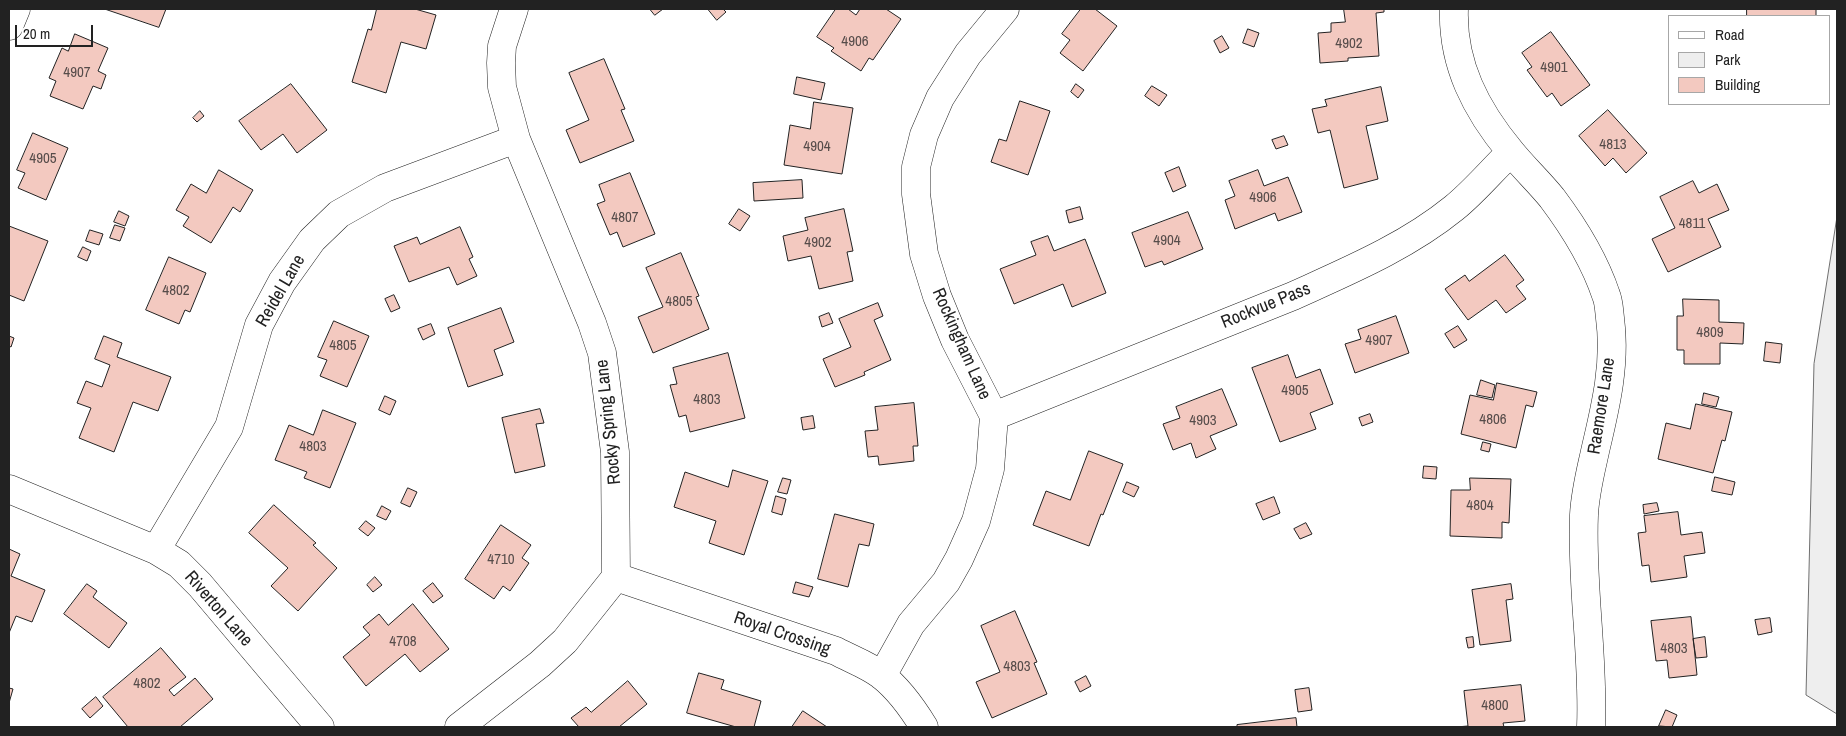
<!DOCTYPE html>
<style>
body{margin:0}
#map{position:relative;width:1846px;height:736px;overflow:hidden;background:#fff;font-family:"Archivo Narrow",sans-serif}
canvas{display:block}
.frame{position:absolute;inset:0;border:10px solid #222;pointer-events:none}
.legend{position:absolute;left:1668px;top:15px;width:162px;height:90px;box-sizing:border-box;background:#fff;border:1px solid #a7a7a7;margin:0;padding:6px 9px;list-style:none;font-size:15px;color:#222}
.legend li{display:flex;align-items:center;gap:10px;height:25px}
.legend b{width:25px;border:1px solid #a7a7a7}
.scale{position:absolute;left:15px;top:25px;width:78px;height:22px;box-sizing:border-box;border:2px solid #222;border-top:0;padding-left:6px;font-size:15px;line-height:18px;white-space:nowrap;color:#222;-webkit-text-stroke:4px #fff;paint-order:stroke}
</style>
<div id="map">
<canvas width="1846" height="736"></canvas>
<div class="frame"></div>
<ul class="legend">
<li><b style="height:6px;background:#fff"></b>Road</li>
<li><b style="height:14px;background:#eee"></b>Park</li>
<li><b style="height:14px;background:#f3c9c0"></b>Building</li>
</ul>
<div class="scale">20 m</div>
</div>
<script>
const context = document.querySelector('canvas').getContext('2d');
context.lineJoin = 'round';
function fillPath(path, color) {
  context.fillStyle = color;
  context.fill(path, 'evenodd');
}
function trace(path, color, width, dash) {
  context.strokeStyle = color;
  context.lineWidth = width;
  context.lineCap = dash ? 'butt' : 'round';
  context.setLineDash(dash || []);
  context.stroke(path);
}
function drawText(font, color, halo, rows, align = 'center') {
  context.font = font + ' "Archivo Narrow",sans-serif';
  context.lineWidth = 4;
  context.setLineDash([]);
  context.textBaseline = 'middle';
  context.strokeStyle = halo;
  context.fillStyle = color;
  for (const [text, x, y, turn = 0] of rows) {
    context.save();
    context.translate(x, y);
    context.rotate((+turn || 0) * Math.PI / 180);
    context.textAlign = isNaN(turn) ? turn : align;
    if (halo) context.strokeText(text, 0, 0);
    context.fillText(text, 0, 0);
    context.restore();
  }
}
const green = new Path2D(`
 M1837 217V714L1806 695 1814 364Z`);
fillPath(green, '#eee');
trace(green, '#6f6f6f', 1);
const building = new Path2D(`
 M105 9H166L159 27Z
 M377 9H415L436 15 426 49 401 42 386 93 352 82 368 29 371 30Z
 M650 9H663L655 15Z
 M708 9H723L726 12 717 20Z
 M836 9H848L856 15 860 9H886L901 19 873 60 869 58 861 71 831 51 834 48 817 37Z
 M1081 9H1095L1117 26 1083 71 1060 53 1070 40 1062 34Z
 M1344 9H1384V12L1376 13 1379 56 1348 58V61L1320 63 1318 33 1331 32V23L1345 22Z
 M1747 9H1816V16H1747Z
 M1248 29 1259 33 1254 47 1243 43Z
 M1551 32 1590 85 1561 106 1552 93 1547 97 1527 70 1532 67 1522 53Z
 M75 34 108 48 98 71 106 75 101 89 93 86 83 109 50 96 56 81 49 78 62 48 68 51Z
 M1222 36 1229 48 1220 53 1214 41Z
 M604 59 625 109 621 110 634 141 580 163 566 130 589 120 569 73Z
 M797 77 825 83 821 100 794 94Z
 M291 84 327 130 297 153 283 134 261 150 239 121Z
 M1076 84 1084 90 1078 98 1071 92Z
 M1152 86 1167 95 1159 106 1145 96Z
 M1381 87 1388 121 1366 126 1378 179 1344 188 1330 130 1318 133 1312 109 1327 106 1325 100Z
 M1020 101 1050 111 1028 175 991 162 999 139 1006 141Z
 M814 102 853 108 842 174 784 165 790 125 810 129Z
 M1608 110 1647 153 1626 173 1613 158 1605 166 1579 136Z
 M200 111 204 116 197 122 193 118Z
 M33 133 68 148 46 200 18 188 25 173 17 170Z
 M1284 136 1288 145 1276 149 1272 140Z
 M1179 167 1186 186 1173 192 1165 173Z
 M219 170 253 190 240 212 233 207 211 243 183 226 189 217 176 210 191 184 206 193Z
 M1258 170 1264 186 1288 177 1302 212 1278 221 1275 213 1235 229 1225 200 1235 196 1229 181Z
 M630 173 655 234 623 247 617 232 610 235 597 204 605 201 599 185Z
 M802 180 803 198 754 201 753 183Z
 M1693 181 1699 193 1717 184 1729 210 1708 219 1721 247 1668 272 1652 239 1675 228 1660 197Z
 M1080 207 1083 219 1069 223 1066 211Z
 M739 209 750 216 740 231 729 224Z
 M844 209 853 251 847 252 853 281 819 289 811 256 788 261 783 236 808 230 805 218Z
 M119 211 129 216 125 226 114 222Z
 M1188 212 1203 249 1164 265 1162 261 1145 267 1132 233Z
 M115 225 125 228 120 241 110 238Z
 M9 226 48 241 24 301 9 295Z
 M460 227 473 257 469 259 477 276 457 285 449 267 409 282 394 246 417 237 420 244Z
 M90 230 103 234 99 245 86 241Z
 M1048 236 1054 251 1085 239 1106 293 1072 307 1063 284 1014 304 1000 269 1036 255 1031 242Z
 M83 247 91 251 87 261 78 257Z
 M681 253 699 296 696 297 709 329 653 353 638 317 663 307 646 268Z
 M1505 255 1524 280 1516 286 1526 299 1506 313 1496 300 1468 320 1445 289 1465 275 1469 281Z
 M169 257 206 273 190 312 185 310 179 324 146 310Z
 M394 295 400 308 391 312 385 299Z
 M1683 299 1719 300V322L1744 323 1743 344 1720 343V364H1684V350H1677V316H1683Z
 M878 303 883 316 874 320 891 360 864 372 865 375 835 387 823 359 851 347 839 319Z
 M501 308 514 342 494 350 503 375 468 387 448 328Z
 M829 313 833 323 822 327 819 317Z
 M1396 316 1409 353 1355 373 1345 344 1361 339 1358 330Z
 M334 321 369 336 347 387 320 376 327 360 318 357Z
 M431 324 435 334 423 340 418 329Z
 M1458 326 1467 340 1454 348 1445 334Z
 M9 336 14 338 11 347 9 346Z
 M104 336 122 343 117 357 171 377 158 411 133 402 114 452 79 438 91 408 77 403 86 381 102 387 110 365 95 359Z
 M1766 342 1782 344 1780 363 1764 361Z
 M728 353 745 418 690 432 686 415 679 417 670 385 677 384 673 368Z
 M1288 355 1296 378 1320 369 1333 404 1310 413 1316 429 1280 442 1252 368Z
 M1481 380 1495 385 1492 398 1477 395Z
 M1497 383 1537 392 1533 407 1526 405 1516 448 1461 434 1470 395 1493 400Z
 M1222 389 1237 425 1210 436 1216 449 1196 458 1191 443 1173 450 1163 424 1180 418 1176 407Z
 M1704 393 1719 397 1716 407 1702 404Z
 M385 396 396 401 390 415 379 410Z
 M914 403 918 446H913L914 461 879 465 878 456 868 457 865 431 878 430 875 407Z
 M1696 404 1732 412 1725 441 1722 440 1713 473 1658 459 1666 423 1690 429Z
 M540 409 544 423 536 424 545 466 515 473 502 418Z
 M323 410 356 423 330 488 304 478 307 472 275 460 289 425 313 435Z
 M1370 414 1373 422 1362 426 1359 418Z
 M813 416 815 428 803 430 801 418Z
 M1483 442 1491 444 1489 452 1481 450Z
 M1089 451 1123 464 1103 515 1101 514 1089 546 1033 525 1046 491 1070 500Z
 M1424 466 1437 467 1436 479 1423 478Z
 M733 470 768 481 744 555 709 543 716 521 674 507 685 472 728 487Z
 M1715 477 1735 482 1732 495 1712 491Z
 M783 478 791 480 787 494 778 492Z
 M1470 478 1511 479 1509 523 1502 522V538L1450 536 1451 490H1470Z
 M1127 482 1139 487 1134 497 1123 492Z
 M408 488 417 492 410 507 401 503Z
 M776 496 786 499 782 515 772 512Z
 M1274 497 1280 513 1263 520 1256 504Z
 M1657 503 1659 511 1644 514 1643 505Z
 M274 505 316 543 313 545 337 568 298 611 271 586 288 568 249 533Z
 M382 506 391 511 386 520 377 516Z
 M1678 512 1681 535 1702 532 1705 553 1684 556 1687 577 1651 582 1649 565 1642 566 1638 533 1646 532 1644 516Z
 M835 514 874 524 869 546 859 544 848 587 818 579Z
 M366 521 375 528 368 536 359 529Z
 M1306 523 1312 534 1300 539 1294 529Z
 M501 525 531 545 522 558 529 563 510 591 503 586 494 599 465 579Z
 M9 549 20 554 11 576 45 590 32 622 16 616 9 633Z
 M375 577 382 585 373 592 367 585Z
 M796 582 813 587 809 597 793 593Z
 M433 583 443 596 433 603 423 591Z
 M87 584 97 591 93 597 127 623 109 648 64 614Z
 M1511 584 1513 599 1506 600 1511 641 1480 645 1472 590Z
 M413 604 449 649 420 672 405 654 366 686 343 657 370 635 363 627 379 614 388 625Z
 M1015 611 1037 662 1034 663 1047 694 992 718 976 682 1000 672 981 626Z
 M1691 617 1697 675 1669 678 1667 660 1656 661 1651 621Z
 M1770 618 1772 632 1758 635 1755 620Z
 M1473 637 1474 647 1468 648 1466 638Z
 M1705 637 1707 657 1696 658 1693 639Z
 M161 648 186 677 169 690 174 696 195 678 213 699 180 727H128L103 697Z
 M699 673 724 680 721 689 761 701 754 727H736L687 713Z
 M1086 676 1091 686 1080 692 1075 682Z
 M628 681 647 704 619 727H579L571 718 586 707 591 712Z
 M1521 685 1525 721 1503 723 1504 727H1456L1468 726 1464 691Z
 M9 688 13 689 9 703Z
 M1309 688 1312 710 1298 712 1295 690Z
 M96 697 103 706 90 718 82 709Z
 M1666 710 1677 715 1672 727 1659 726Z
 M803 711 827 727H792Z
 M1296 718 1297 727H1237V725Z`);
fillPath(building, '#f3c9c0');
trace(building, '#222', 1);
const minor = new Path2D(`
 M1454 9C1452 64 1476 110 1511 152 1524 168 1539 182 1552 198 1573 226 1595 262 1606 295 1609 302 1609 310 1610 318 1616 362 1606 405 1596 447 1591 470 1585 492 1584 515 1581 586 1594 657 1591 727
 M9 26 16 9
 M994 416 1293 296C1348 271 1406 247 1454 208 1474 192 1492 170 1511 152
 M9 489 156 550 179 564 200 585 320 727
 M156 550 229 427 259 325 282 282 312 240 339 214 385 188 516 139
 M616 577 836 651C851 659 868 665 881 675 899 689 913 709 924 727
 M882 676 911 624 946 582 959 559 976 521 990 469 994 416 955 340 937 296 924 254 916 194V167L924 135 940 98 968 54 1005 9
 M459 727 540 664 565 641 616 577 615 452 602 353 592 323 516 139 502 87 501 63 502 46 514 9`);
trace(minor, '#222', 29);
trace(minor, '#fff', 28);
drawText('15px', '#564c4a', null, [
 ["4906",855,42],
 ["4902",1349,44],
 ["4901",1554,68],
 ["4907",77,73],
 ["4813",1613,145],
 ["4904",817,147],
 ["4905",43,159],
 ["4906",1263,198],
 ["4807",625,218],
 ["4811",1692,224],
 ["4904",1167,241],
 ["4902",818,243],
 ["4802",176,291],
 ["4805",679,302],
 ["4809",1710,333],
 ["4907",1379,341],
 ["4805",343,346],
 ["4905",1295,391],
 ["4803",707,400],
 ["4806",1493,420],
 ["4903",1203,421],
 ["4803",313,447],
 ["4804",1480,506],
 ["4710",501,560],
 ["4708",403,642],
 ["4803",1674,649],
 ["4803",1017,667],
 ["4802",147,684],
 ["4800",1495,706]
]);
drawText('18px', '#222', '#fff', [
 ["Reidel Lane",281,291,-60],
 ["Rockvue Pass",1266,306,-22],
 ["Rockingham Lane",961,344,66],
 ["Raemore Lane",1602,406,-81],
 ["Rocky Spring Lane",609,422,-96],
 ["Riverton Lane",218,609,49],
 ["Royal Crossing",782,634,19]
]);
</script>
